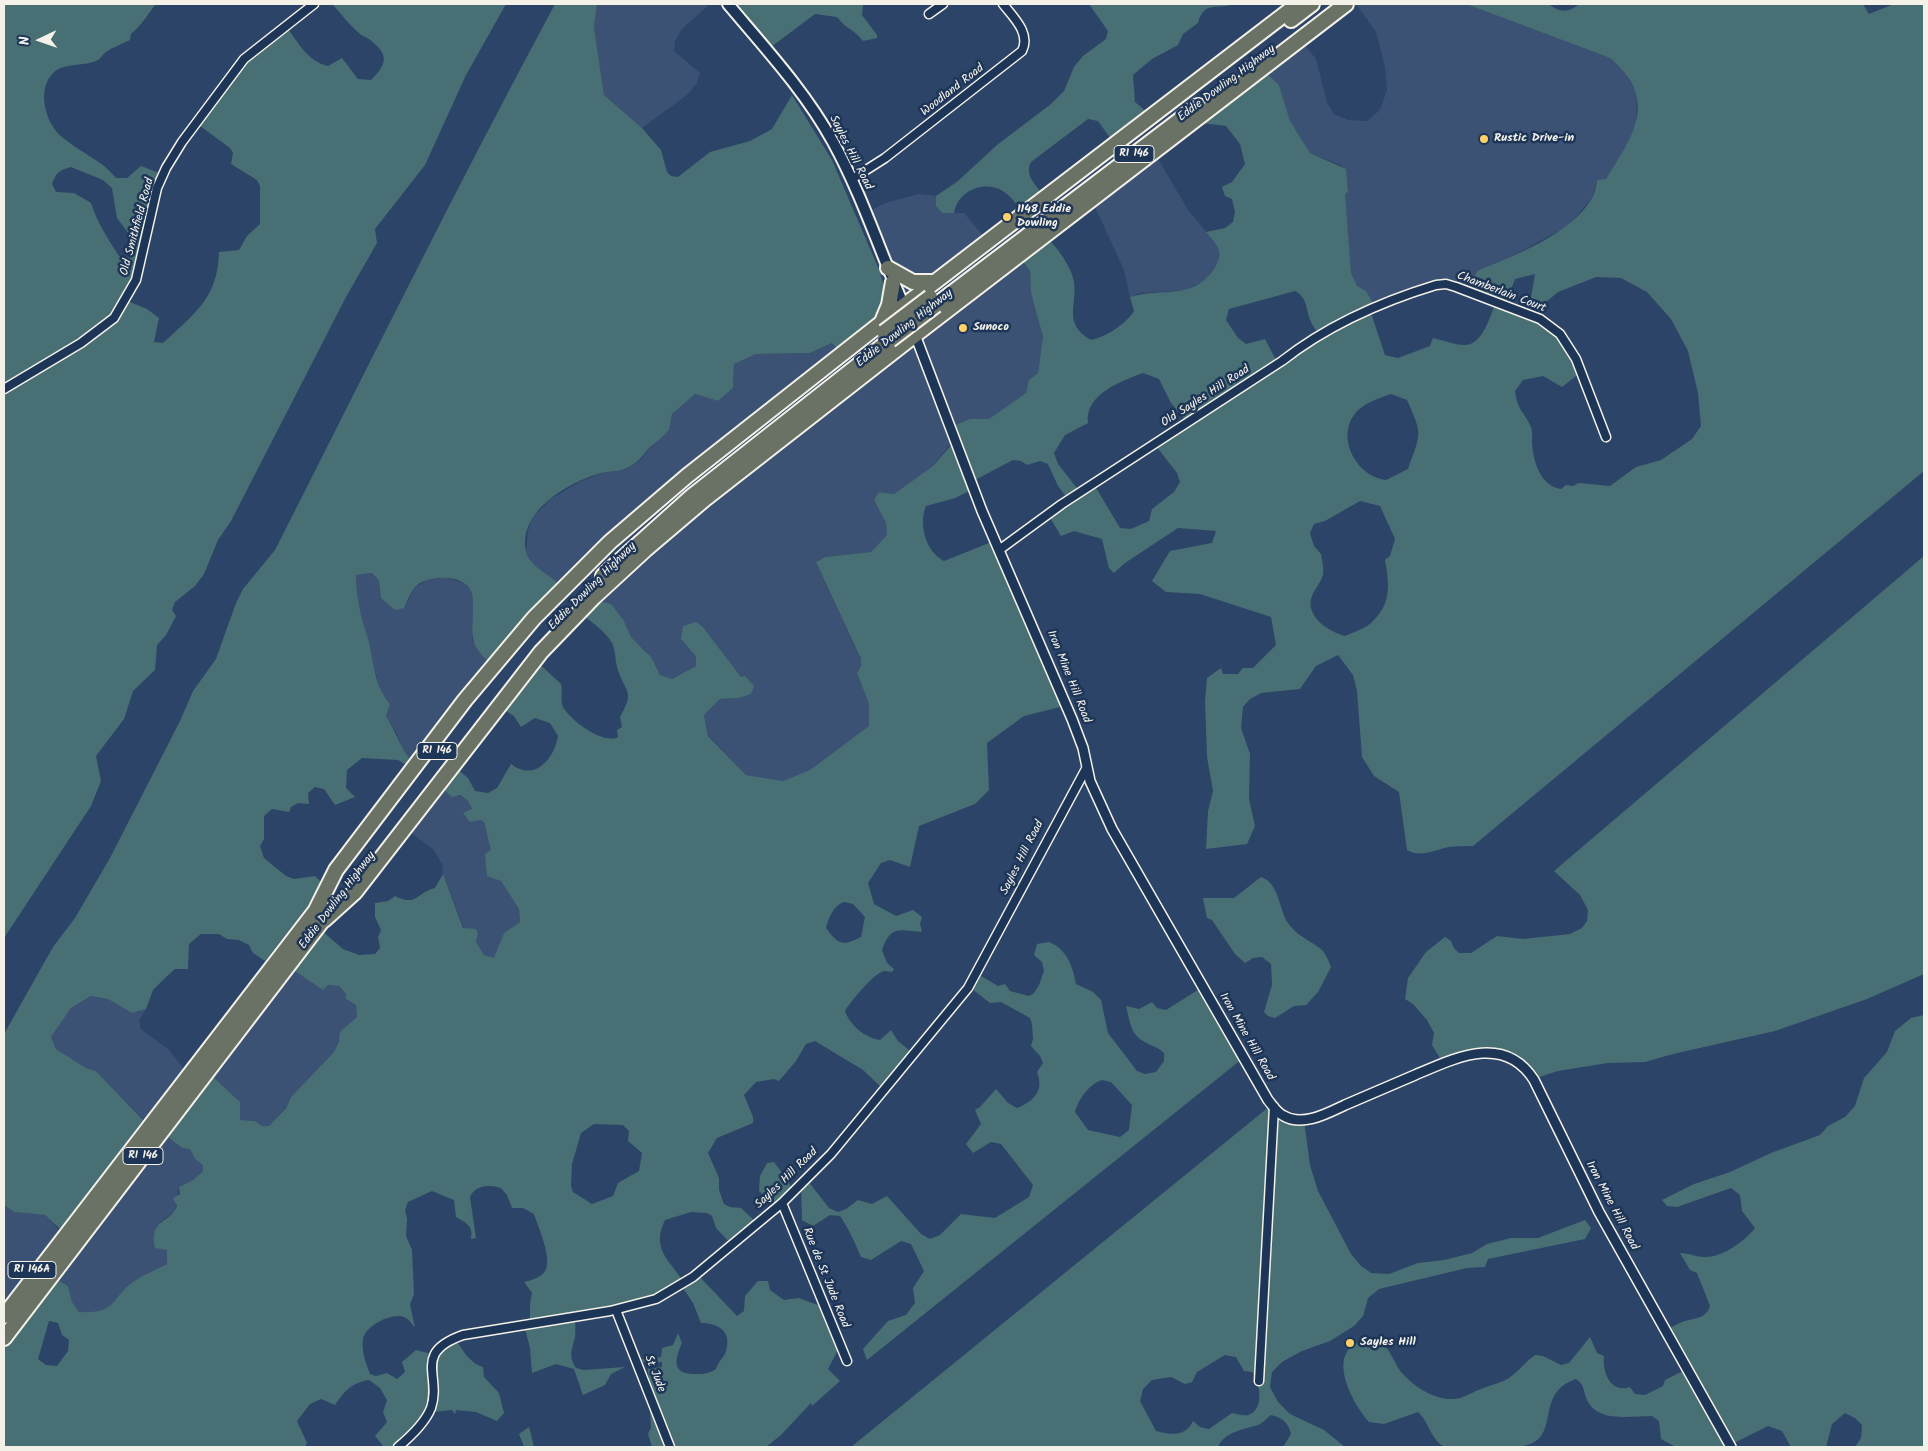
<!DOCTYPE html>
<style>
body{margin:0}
#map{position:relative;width:1928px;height:1451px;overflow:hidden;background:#2c4468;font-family:Kalam,sans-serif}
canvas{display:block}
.frame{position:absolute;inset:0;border:5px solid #f4f1e8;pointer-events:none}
.north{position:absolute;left:15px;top:15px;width:50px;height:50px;-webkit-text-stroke:4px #1d3557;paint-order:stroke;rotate:267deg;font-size:14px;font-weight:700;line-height:20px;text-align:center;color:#f4f1e8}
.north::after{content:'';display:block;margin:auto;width:18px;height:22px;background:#f4f1e8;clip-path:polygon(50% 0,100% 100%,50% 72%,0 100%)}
</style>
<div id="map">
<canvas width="1928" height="1451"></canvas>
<div class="frame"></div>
<div class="north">N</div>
</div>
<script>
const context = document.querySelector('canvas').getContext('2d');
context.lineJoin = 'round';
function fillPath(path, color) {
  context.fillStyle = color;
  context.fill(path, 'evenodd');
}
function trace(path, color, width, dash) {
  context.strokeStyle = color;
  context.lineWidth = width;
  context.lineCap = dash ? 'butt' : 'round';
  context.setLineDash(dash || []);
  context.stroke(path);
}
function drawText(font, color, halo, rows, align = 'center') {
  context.font = font + ' Kalam,sans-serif';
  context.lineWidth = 5;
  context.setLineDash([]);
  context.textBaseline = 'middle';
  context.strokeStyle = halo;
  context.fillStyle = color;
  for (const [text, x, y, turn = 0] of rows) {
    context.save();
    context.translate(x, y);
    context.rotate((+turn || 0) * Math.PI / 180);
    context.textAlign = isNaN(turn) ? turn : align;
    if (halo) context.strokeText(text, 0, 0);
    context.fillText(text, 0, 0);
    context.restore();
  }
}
fillPath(new Path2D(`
 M597 4H710L682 29 675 41 674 51 700 73 697 83 687 95 642 128 604 95 594 27Z
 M1356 4H1466L1610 58 1624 70 1637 94 1636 124 1632 139 1606 179 1597 180 1592 198 1568 226 1512 256 1477 271 1469 292 1455 288 1432 287 1376 309 1357 287 1351 273 1341 165 1310 153 1290 122 1279 85 1274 83 1266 72 1301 40 1316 59 1327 103 1334 114 1348 120 1367 121 1380 110 1387 90 1385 67 1376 32Z
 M1157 157 1188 210 1221 249V253L1219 261 1207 279 1188 290 1139 293 1130 297 1124 270 1095 207Z
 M919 194 936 196V206L942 213H964L986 239 905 304 868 212 885 203Z
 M1020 261 1030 271 1031 293 1043 337 1038 373 1029 380 1026 393 989 419H970L933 466 894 494 880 492 874 500 886 523 887 535 871 552 825 557 816 562 861 660V666L857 673 869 704 870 726 810 770 783 781 746 775 708 735 704 715 720 699 739 698 741 677 703 627 681 639 696 658V666L672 679 660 675 646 651 631 637 624 621 592 599 597 591Z
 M832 343 839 352 560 586 531 562 526 552 528 531 532 518 551 499 579 482 602 473 625 470 639 461 650 448 669 430 672 414 695 394 718 401 733 388 734 364 756 354 810 353Z
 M372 573 379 581 381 598 404 608 415 587 426 581 445 577 464 583 471 590 473 604 472 640 492 665 416 767 406 757 396 732 386 716 390 704 382 695 361 622 356 594V575Z
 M436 782 468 801 472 810 464 813 484 822 501 881 519 909 520 922 504 933 494 959 484 955 476 942 478 934 464 928 443 874 442 864 434 850 406 829Z
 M292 969 328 985 339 986 346 994V999L356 1005 357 1017 343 1031 334 1052 291 1097 286 1107 269 1126H262L255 1121 240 1120V1102L210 1074Z
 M91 996 108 999 132 1013 146 1009 149 1003 139 1021 141 1029 169 1050 184 1069 145 1121 96 1071 86 1068 56 1049 51 1037 71 1008Z
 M164 1134 182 1148 190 1149 195 1159 203 1164V1171L193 1180 179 1187 175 1211 160 1222 167 1250V1265L136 1280 111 1307 95 1313H79L72 1302 68 1286 56 1279Z
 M4 1205 14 1212 45 1215 60 1231 4 1302Z`), '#3b5275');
fillPath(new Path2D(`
 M4 4H156C147 15 142 25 131 34L130 40C122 44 113 47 106 52 103 54 101 58 98 60 85 67 66 62 54 72 36 89 45 123 62 137 79 152 102 160 116 178H127L141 166 162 174 143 255 125 300 147 309 159 318 154 342 163 343C194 314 218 298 219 252L239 250 247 236 260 224V186L257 180 231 164 233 153 230 148 196 123 234 71 286 26C297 41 308 62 328 66L342 58 358 79 371 80C387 64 390 55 369 39 366 37 362 36 359 33 349 25 341 13 332 4H506L466 75 425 165 375 229 377 243 346 297 231 521 218 540 204 574 195 586 175 602 172 610 176 616 166 635 157 645 155 670 133 691 124 719 96 756 101 781 91 806 4 938ZM71 167 103 180 112 188 117 218 132 238 130 257 119 256C108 239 97 222 91 203L74 193 56 192 52 184C56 173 59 170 71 167Z
 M555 4H597L594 27 604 95 642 128 661 150 667 172 671 176 678 177 710 152 750 141 772 129 792 95 832 160 880 272 884 287 885 301 876 322 839 352 832 343 810 353 756 354 734 364 733 388 718 401 695 394 672 414 669 430C663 437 656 442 649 448 642 456 638 463 627 468 620 472 610 471 601 473 569 482 518 511 526 551 529 567 551 574 560 586L492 665C469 644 472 639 473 610 473 604 473 596 471 591 463 573 427 575 415 587 410 593 407 602 404 608L395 610 381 598 379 581 372 573 356 575C356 599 361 617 368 639 374 661 374 686 390 704L386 716C397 733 402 753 416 767L414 770 398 760 362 758 347 770 346 788 355 797 335 805 324 789 315 787 308 793 309 804 298 803 291 807 289 812 272 809 264 816V839L260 846 264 858 286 876 294 879 315 876 324 885 265 961 253 953 249 945 239 940 227 939 219 934H201L189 944 188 969H175L165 978 153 990 146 1009 132 1013 108 999 91 996 71 1008 51 1037 56 1049 86 1068 96 1071 143 1120 60 1229 45 1215 14 1212 4 1205V1034L53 947 75 918 110 858 180 721 193 691 216 659 236 603 243 589 275 550C368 367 458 184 555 4Z
 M740 4H863L862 15 877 35V38L863 41C854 29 846 29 837 17L815 14 771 47 736 7Z
 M1089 4H1235C1217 10 1204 0 1198 23L1183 34 1178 45 1152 59 1133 75 1135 102 1149 114 1113 142 1098 121 1088 119 1031 162C1024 175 1036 185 1043 195L1020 209C1016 204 1012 198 1007 194 988 178 958 189 954 213H942L936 206V196L958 181 997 145 1051 104 1064 91 1074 67 1083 56 1106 39 1108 31Z
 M1466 4H1549C1559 13 1569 13 1579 4H1863L1869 14 1894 4H1924V471L1473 846C1465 846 1456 846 1449 847 1435 850 1420 858 1407 850L1399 792 1374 776 1362 757 1357 691 1353 675 1338 655 1316 666 1300 689 1261 693 1250 699 1243 707 1241 728 1250 754 1249 799 1255 826 1247 844 1206 849 1208 811 1213 791 1207 757 1205 701 1207 678 1221 668 1223 674H1238L1243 668H1253L1276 645 1271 617 1200 594 1166 592 1152 581 1170 551 1212 543 1216 531 1178 528 1125 563 1114 573 1109 568 1102 539 1074 531 1061 536 1049 516 1068 499 1058 486 1048 464 1040 461 1027 465 1021 461 1013 460 973 481V489L955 498 926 506C918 524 926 552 944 561L994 541 1064 706 1024 716 987 743 989 790 975 804 919 826 910 867 890 860 881 863 868 883 874 904 896 916 913 910 922 917 920 924 922 932C899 930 891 925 882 950L887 963 894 969 892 972C890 972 887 971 884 971 874 973 850 1002 845 1011 850 1025 865 1038 880 1040L891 1030 898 1041 915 1055 883 1089 863 1070 815 1041 806 1044 796 1061 779 1081 774 1079 756 1082 744 1095 753 1117V1123L717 1138 708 1153 719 1178V1190L724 1204 730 1207 741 1208 757 1223 732 1245 716 1228 712 1216 707 1213 691 1212 665 1220C651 1249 669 1260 684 1282L697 1274 737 1316 744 1311 745 1296 758 1281H768L770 1290 784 1300 799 1298 823 1307 840 1346 828 1369 840 1381 812 1406 811 1403 781 1435 766 1447H652L648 1434 651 1428 648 1369 662 1367V1362H643L642 1359 661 1357 662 1348 673 1345 678 1333 682 1343C675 1358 671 1374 694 1374 703 1374 708 1374 716 1369 718 1361 724 1358 726 1351 732 1331 718 1323 701 1323L693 1303 681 1285 666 1293 575 1317C575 1323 576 1331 575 1337 572 1350 568 1356 576 1368L584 1370 625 1367 611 1374 605 1385 583 1395 574 1369 556 1364 532 1373 530 1348 524 1325 530 1322V1304L532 1293 524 1282C532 1280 540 1278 545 1271 553 1259 538 1227 534 1214L523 1208H512L507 1195 501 1188C490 1184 475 1185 470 1197L476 1238 471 1239C473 1226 468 1224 456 1217L454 1200 432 1191 408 1202 405 1210 407 1219 406 1236 412 1250 414 1294 410 1304 415 1328C412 1324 409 1319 404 1317 392 1312 365 1326 363 1339 361 1350 366 1364 370 1374L376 1376 387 1373 397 1379 405 1372 402 1362 416 1350 436 1355 456 1340C463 1351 470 1363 483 1367L484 1377 499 1393 504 1413 497 1421 476 1412 456 1410 455 1414 452 1410 432 1412 400 1447H384L375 1436 387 1422 383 1412 387 1400 380 1388 369 1380C352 1383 345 1390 335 1405L321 1399 310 1404 297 1421 307 1443 305 1447H4V1350L20 1320 56 1279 68 1286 72 1302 79 1312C120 1314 110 1296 136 1280 142 1276 162 1267 167 1264V1250L155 1248C149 1218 170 1224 177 1206L173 1198 180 1194 179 1187 193 1180 203 1171V1165L195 1159 190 1149 182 1148 164 1134 210 1074 240 1102V1120L255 1121 262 1126H269L286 1108 291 1097 334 1052 339 1041 340 1032 357 1017 356 1005 346 999V994L339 986 328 985 323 990 292 969 321 930 343 949 359 955 375 954 380 948 378 937 381 930 375 917V903L388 901 395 896C418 907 415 893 435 888L443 874 463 928 476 929 478 934 476 942 484 955 494 958 504 933 520 922 519 909 501 881 487 876 485 854 491 850 484 822 480 820 470 822 463 813 472 809 468 801 460 795 452 797 436 782 450 763 468 778 475 791 488 793 497 788 511 764C534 782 554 760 558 736L550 723 535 718 521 727 514 716 496 705 534 659 561 684C563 691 560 701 563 707 570 720 603 745 618 737L617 730 622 727 620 717C635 691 626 694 618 670 615 662 616 651 612 643 606 632 593 623 584 616L592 599 611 604 624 621 631 637 651 657 660 675 672 679 696 666V657L681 639 683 626 696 622 703 627 741 677 745 676 754 686 751 694 739 698 720 699 704 715 708 736 746 775 783 781 810 770 869 726V704L857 673 861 666V659L816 562 825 557 871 552 887 535 886 523 874 500 879 492 894 494 933 466 953 443V426L970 419H989L1026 393 1029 380 1038 373 1043 337 1031 293 1030 271 1021 260 1051 242C1060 251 1072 269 1074 282 1077 307 1063 324 1091 340 1106 337 1126 324 1134 311L1130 297C1161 287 1193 301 1214 269 1225 252 1218 246 1206 232L1225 228 1233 222 1235 212 1232 199 1225 196 1222 187 1232 182 1245 164 1240 144 1226 126 1202 123 1266 73 1279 85 1290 121 1310 153 1346 169 1348 192 1345 194 1351 273 1357 286 1366 291 1376 309 1371 313 1385 355 1398 358 1430 346 1433 338C1443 340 1454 345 1464 345 1482 346 1490 317 1495 304L1469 292 1477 271C1513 256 1572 234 1592 198 1595 193 1596 186 1597 180L1606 179C1634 135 1659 99 1610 58ZM1535 274 1530 303 1546 302 1558 292 1596 277 1621 278 1647 292 1671 319 1688 351 1698 393 1701 426 1692 439 1661 460 1636 467 1610 486 1579 483 1573 486 1566 485 1561 489C1541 486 1533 462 1532 443 1532 438 1533 432 1531 427 1524 411 1518 412 1515 391L1523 380 1543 376 1562 387 1581 372 1556 331 1535 318 1505 306 1515 279ZM1295 291C1309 299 1305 309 1311 322 1313 327 1317 331 1320 336L1277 362 1265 339 1246 344 1238 338 1226 320 1229 309ZM1143 373 1159 379 1171 403 1186 421 1156 446 1177 473 1180 482 1174 492 1152 509 1149 521 1131 529 1120 528 1095 486 1080 492 1058 464 1054 453 1065 435 1088 423C1084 395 1121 381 1143 373ZM1391 394 1407 400C1423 436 1421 432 1408 469L1386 480C1358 477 1336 440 1354 415 1361 404 1379 398 1391 394ZM1360 501 1380 506 1395 539 1390 556 1385 560C1389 582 1392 603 1373 621 1367 628 1354 632 1345 636 1330 632 1307 618 1311 599 1313 590 1322 582 1323 574 1324 568 1322 560 1321 554L1314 546 1310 533 1314 524 1325 521ZM844 902 853 904 865 917 861 937C842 947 838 944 826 928 829 917 833 906 844 902ZM594 1124 623 1125 629 1131 628 1141 642 1153 639 1171 618 1183 613 1196 592 1204 573 1192 571 1186 572 1164 581 1133ZM49 1321 58 1323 62 1335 69 1340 68 1351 57 1366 46 1365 38 1359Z
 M1924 556V974L1867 999 1775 1031 1673 1054 1645 1062 1608 1063 1558 1071 1533 1079C1503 1045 1480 1055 1441 1060L1432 1045 1434 1033 1427 1020 1413 1004 1405 999 1408 978 1426 952 1445 937 1451 941 1454 948 1459 953H1471L1497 936 1523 939 1570 934 1582 928 1587 921 1588 910 1580 895 1554 871Z
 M1261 877C1279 882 1279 910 1288 923 1297 936 1311 941 1322 950 1326 954 1329 962 1331 967L1318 992 1306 1005 1294 1006 1275 1018 1268 1016 1264 1012 1272 985 1271 964 1262 957 1253 958 1245 963 1235 954 1212 920 1207 918 1203 898H1234Z
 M1049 942C1067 949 1073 967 1076 984L1093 992 1101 1000 1108 1033 1137 1071 1145 1074 1156 1072 1164 1061V1053C1157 1046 1148 1045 1140 1039 1130 1032 1129 1017 1126 1006L1139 1009 1152 1002 1157 1008 1166 1010 1201 988 1242 1059 867 1360 863 1349 888 1321 906 1315 915 1303 913 1288 924 1271 911 1244 901 1241 871 1260 861 1257C855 1243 849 1229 840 1216L830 1215 813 1226 802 1220 801 1183 808 1181 829 1208 838 1212 846 1209 858 1200 872 1204 887 1196 921 1234 930 1239 940 1235 961 1214 995 1218 1029 1197 1033 1185 1001 1144 991 1142 973 1153 966 1144 981 1124 975 1110 980 1107 996 1089 1008 1103 1017 1108C1035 1101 1044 1090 1037 1072L1043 1063 1040 1056 1031 1046 1033 1039 1032 1024 1030 1018 1001 1002 990 1003 972 989 981 976 998 986 1005 984 1010 991 1029 996 1034 993 1039 985 1044 971 1042 962 1034 955 1037 944ZM1102 1080 1111 1082 1132 1105 1129 1130 1120 1137 1088 1130 1075 1112C1078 1100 1089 1084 1102 1080Z
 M1924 1015V1447H1855L1861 1438 1862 1425 1855 1418 1845 1413 1832 1424 1826 1447H1791L1782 1431 1768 1426 1726 1447H1676L1661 1439 1659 1421 1652 1416C1631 1416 1598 1423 1587 1400 1583 1391 1585 1385 1576 1379 1534 1393 1561 1436 1527 1445 1513 1449 1496 1447 1481 1447 1471 1447 1451 1451 1443 1446 1430 1438 1429 1422 1418 1412L1384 1424 1369 1422C1354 1405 1327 1358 1357 1343 1363 1340 1372 1338 1378 1341 1391 1347 1394 1365 1403 1374 1416 1389 1440 1403 1460 1398 1468 1396 1474 1391 1481 1389 1491 1385 1501 1383 1509 1378 1519 1371 1525 1362 1535 1355L1543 1356 1561 1365 1569 1363 1590 1337 1597 1353 1604 1356C1602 1372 1611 1394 1630 1387L1635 1394 1645 1395 1663 1386 1665 1380 1685 1370 1667 1330C1671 1327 1677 1324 1682 1322 1692 1318 1706 1320 1710 1306L1697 1273 1690 1270 1680 1253C1689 1253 1696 1257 1704 1257 1722 1258 1745 1241 1755 1228L1742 1211 1740 1195 1731 1188 1677 1207 1667 1206 1662 1200 1694 1184 1730 1172 1771 1153 1820 1135 1828 1126 1845 1117 1855 1106 1864 1078 1887 1052 1895 1031 1911 1018Z
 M1270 1106 1282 1116 1304 1120 1310 1165 1318 1191 1351 1254 1361 1266 1371 1273 1389 1274 1418 1263 1444 1260 1472 1253 1487 1244 1511 1238H1538L1585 1220 1591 1228 1585 1239 1488 1259 1485 1267 1467 1268 1379 1289 1368 1298 1363 1316 1354 1326 1330 1341 1302 1351 1282 1362 1272 1372 1270 1387 1278 1402 1290 1414 1324 1430 1345 1447H1283L1291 1434C1288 1422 1283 1418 1271 1415 1267 1418 1263 1423 1258 1425 1245 1429 1224 1432 1218 1447H851ZM1225 1355 1236 1357 1244 1371 1252 1372C1260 1382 1265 1410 1248 1415 1243 1416 1237 1414 1232 1413L1209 1429 1200 1427 1193 1421C1186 1437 1170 1435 1156 1431L1140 1401 1143 1389 1152 1380 1171 1377 1185 1384 1192 1382 1197 1372Z
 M774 1162 789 1182 792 1191 774 1207 759 1191 760 1176 767 1163Z
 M529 1427 534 1447H524L519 1434Z`), '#486f73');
const minor = new Path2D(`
 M929 14 943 4
 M852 179 885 158 1022 51C1031 33 1013 17 1003 4
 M4 389 81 343 114 318 136 280 157 188 166 168 182 142 244 59 314 4
 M999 550 1062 504 1282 361C1328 325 1380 302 1436 285L1446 284 1456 287 1540 319 1560 334 1576 359 1606 437
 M782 1203 847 1361
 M616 1310 670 1447
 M1259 1381 1274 1107
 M398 1447C410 1437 425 1423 431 1408 442 1376 412 1353 463 1335L610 1311 656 1299 693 1277 782 1203 831 1154 968 988 1087 767`);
const tertiary = new Path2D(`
 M914 332 982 511 1072 719 1083 748 1090 781 1112 829 1268 1100C1273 1106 1277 1113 1284 1116 1303 1127 1328 1113 1345 1105 1368 1095 1392 1085 1415 1075 1455 1058 1504 1033 1534 1080L1599 1212 1731 1447`);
const secondary = new Path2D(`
 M728 4C765 48 805 91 833 142 862 195 880 252 904 306`);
const motorway = new Path2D(`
 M1291 20 1312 4
 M888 268 913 282H935
 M936 305 1198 106
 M882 322 889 305 893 282
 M603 576 692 496 890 340
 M315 912 336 870 465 700 534 618 610 542 687 476 880 324 1298 4
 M324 920 355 892 541 652 594 597 645 550 705 499 915 335 1346 4
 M4 1316 320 905
 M4 1338 329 912`);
trace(minor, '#f4f1e8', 11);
trace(tertiary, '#f4f1e8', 12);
trace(secondary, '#f4f1e8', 14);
trace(motorway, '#f4f1e8', 18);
trace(minor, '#1d3557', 8);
trace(tertiary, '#1d3557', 9);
trace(secondary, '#1d3557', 10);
trace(motorway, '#6a7165', 14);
const motorwayBridge = new Path2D(`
 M884 332 930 297
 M890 340 936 305`);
trace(motorwayBridge, '#f4f1e8', 18, []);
trace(motorwayBridge, '#6a7165', 14);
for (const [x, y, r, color] of [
 [1484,139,5,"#ffd166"],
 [1007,217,5,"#ffd166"],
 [963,328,5,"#ffd166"],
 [1350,1343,5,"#ffd166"]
]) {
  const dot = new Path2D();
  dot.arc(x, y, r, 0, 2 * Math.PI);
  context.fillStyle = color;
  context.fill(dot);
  trace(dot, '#1d3557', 2);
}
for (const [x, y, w] of [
 [1134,154,40],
 [437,751,40],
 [143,1156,40],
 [32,1270,48]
]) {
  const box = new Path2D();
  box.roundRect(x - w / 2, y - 8.5, w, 17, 4);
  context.fillStyle = '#1d3557';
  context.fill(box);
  trace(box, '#f4f1e8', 1);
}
drawText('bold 11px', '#f4f1e8', null, [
 ["RI 146",1134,154],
 ["RI 146",437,751],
 ["RI 146",143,1156],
 ["RI 146A",32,1270]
]);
drawText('12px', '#f4f1e8', '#1d3557', [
 ["Eddie Dowling Highway",1227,84,-37],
 ["Woodland Road",953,91,-38],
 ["Sayles Hill Road",850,153,63],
 ["Old Smithfield Road",138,227,-75],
 ["Chamberlain Court",1501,293,21],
 ["Eddie Dowling Highway",905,329,-38],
 ["Old Sayles Hill Road",1206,397,-33],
 ["Eddie Dowling Highway",593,587,-45],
 ["Iron Mine Hill Road",1068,677,68],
 ["Sayles Hill Road",1023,858,-63],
 ["Eddie Dowling Highway",338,901,-53],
 ["Iron Mine Hill Road",1246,1037,60],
 ["Sayles Hill Road",787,1179,-44],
 ["Iron Mine Hill Road",1611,1206,62],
 ["Rue de St Jude Road",825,1278,68],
 ["St Jude",654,1374,68]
]);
drawText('bold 12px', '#f4f1e8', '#1d3557', [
 ["Rustic Drive-in",1494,139],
 ["1148 Eddie",1017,210],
 ["Dowling",1017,224],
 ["Sunoco",973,328],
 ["Sayles Hill",1360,1343]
], 'left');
</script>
